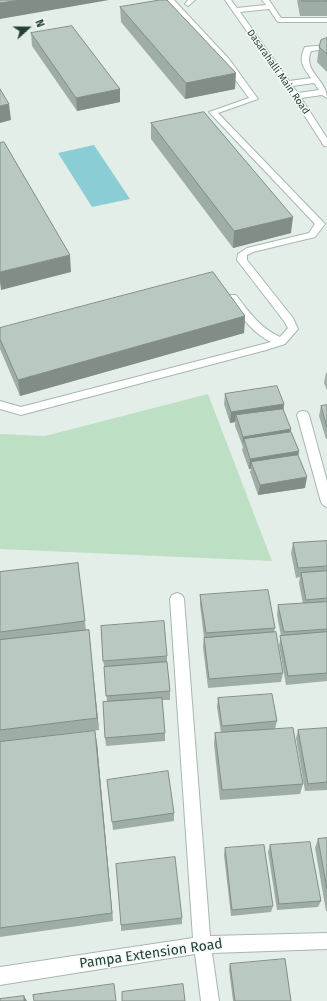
<!DOCTYPE html>
<style>
body{margin:0}
#map{position:relative;width:327px;height:1001px;overflow:hidden;background:#e4eee9;font-family:"Fira Sans",sans-serif}
canvas{display:block}
.north{position:absolute;left:8px;top:8px;width:40px;height:40px;-webkit-text-stroke:3px #f5faf7;paint-order:stroke;rotate:69deg;font-size:11px;font-weight:700;line-height:16px;text-align:center;color:#234137}
.north::after{content:'';display:block;margin:auto;width:14px;height:18px;background:#234137;clip-path:polygon(50% 0,100% 100%,50% 72%,0 100%)}
</style>
<div id="map">
<canvas width="327" height="1001"></canvas>
<div class="north">N</div>
</div>
<script>
const context = document.querySelector('canvas').getContext('2d');
context.lineJoin = 'round';
function fillPath(path, color) {
  context.fillStyle = color;
  context.fill(path, 'evenodd');
}
function trace(path, color, width, dash) {
  context.strokeStyle = color;
  context.lineWidth = width;
  context.lineCap = dash ? 'butt' : 'round';
  context.setLineDash(dash || []);
  context.stroke(path);
}
function drawText(font, color, halo, rows, align = 'center') {
  context.font = font + ' "Fira Sans",sans-serif';
  context.lineWidth = 3;
  context.setLineDash([]);
  context.textBaseline = 'middle';
  context.strokeStyle = halo;
  context.fillStyle = color;
  for (const [text, x, y, turn = 0] of rows) {
    context.save();
    context.translate(x, y);
    context.rotate((+turn || 0) * Math.PI / 180);
    context.textAlign = isNaN(turn) ? turn : align;
    if (halo) context.strokeText(text, 0, 0);
    context.fillText(text, 0, 0);
    context.restore();
  }
}
fillPath(new Path2D(`
 M208 394 272 561 0 549V434L45 436Z`), '#bde0c4');
fillPath(new Path2D(`
 M94 145 130 199 92 207 58 153Z`), '#8bcdd4');
const minor = new Path2D(`
 M167 0H174L229 59 258 99 218 113 325 224 315 237 253 252 247 255V260L293 318 298 329 285 344 266 350 21 415 0 409V401L21 407 271 342C251 332 240 315 228 297L230 295H236C249 312 260 328 280 337L288 328 284 321 237 260 238 254 247 248 309 233 315 224 209 112 249 98 223 63Z
 M188 0H195L188 6 185 4Z
 M225 0H231L237 8 266 5 262 0H269L281 18H327V22H279L277 21 269 9 240 12 289 81 311 78C303 67 298 61 305 47L327 45V49L311 51C302 71 327 80 327 98L322 95 301 98 327 138V146H324L292 96ZM314 83 319 90 298 93 292 86Z
 M303 411 307 412 309 415 327 481V507L323 505 321 502 297 415 299 412Z
 M177 593 182 595 184 599 210 936 327 933V949L212 953 219 1001H201L195 954 0 985V967L193 938 170 599 172 595Z`);
trace(minor, '#a6b7b0', 2);
fillPath(minor, '#fff');
fillPath(new Path2D(`
 M297 0H327V16H300Z
 M120 7 235 89 185 99 121 22Z
 M31 33 120 102 77 111 32 46Z
 M327 38V72L317 62 319 47Z
 M151 123 291 233 233 248 151 139Z
 M245 316 244 333 20 396 0 349V328Z
 M326 373H327V390L324 383Z
 M225 394 284 404 283 410 291 432 299 451 298 456 305 488 258 495 250 472 251 469H249L242 450 243 447 235 426V422L230 423 224 404Z
 M327 405V439H326L319 416 321 406Z
 M327 541V681L286 685 279 645 281 636 277 615 278 605 303 604 299 583 300 577 296 578 291 553 293 543Z
 M78 563 86 630H89L99 730 0 742V572Z
 M200 595 275 628 274 632 283 673 281 682 208 688 203 647 204 638 200 605Z
 M167 656V662L170 691V700H162L165 733V741L106 746 105 738 107 702 105 670 103 661Z
 M218 698 277 721 275 729 303 784 300 794 220 800 214 744 215 733H221L217 707Z
 M327 728V790L305 791 296 738 298 730Z
 M0 742 97 743 113 921 0 937Z
 M107 780 174 813V821L113 830Z
 M327 838V911H326L315 848 318 839Z
 M270 845 321 901 318 907 277 910 268 852Z
 M225 848 273 906 271 912 231 916 224 855Z
 M182 918V924L121 931V925Z
 M230 964 291 1001H233L229 969Z`), '#9fada7');
fillPath(new Path2D(`
 M20 0H109L0 19V3Z
 M236 73 235 89 185 99 186 83Z
 M120 89V102L77 111 76 98Z
 M9 104 11 120 0 123V106Z
 M293 217 291 233 233 248 234 231Z
 M70 255 71 272 1 290 0 282V272Z
 M245 316 244 333 20 396 18 380Z
 M284 404 283 415H236L235 422 230 423 231 412Z
 M291 429 289 440 244 439 242 447 243 437Z
 M299 451 297 462H251V469H249L250 459Z
 M307 477 305 488 258 495 260 485Z
 M89 630 90 643 99 730 97 718Z
 M95 731 97 743 113 921 112 913Z
 M24 996 27 1001H24Z`), '#828d88');
const building = new Path2D(`
 M0 0H20L0 3Z
 M160 0H167L236 73 186 83 120 7Z
 M302 0H327V1H302Z
 M72 26 120 89 76 98 31 33Z
 M327 38V54L319 47 321 40Z
 M0 89 9 104 0 106Z
 M204 112 293 217 234 231 151 123Z
 M4 142 70 255 0 272V143Z
 M213 272 245 316 18 380 0 339V328Z
 M277 386 284 404 231 412 225 394Z
 M327 405V427L321 406Z
 M283 409 291 429 243 437 236 415Z
 M291 432 299 451 250 459 244 439Z
 M298 455 307 477 260 485 251 462Z
 M327 541V566L298 568 293 543Z
 M78 563 85 621 0 632V572Z
 M327 571V598L306 600 301 573Z
 M268 590 275 628 206 633 200 595Z
 M327 602V629L284 632 278 605Z
 M164 621 167 656 103 661 101 626Z
 M89 630 97 718 0 730V640Z
 M276 632 283 673 209 679 204 638Z
 M327 632V673L288 676 280 636Z
 M167 662 170 691 106 696 104 667Z
 M272 694 277 721 222 726 218 698Z
 M162 698 165 733 105 738 103 702Z
 M293 728 303 784 222 790 215 733Z
 M327 728V782L308 784 298 730Z
 M95 731 112 913 0 928V742Z
 M168 771 174 813 112 822 107 780Z
 M327 838V889L318 839Z
 M310 842 321 901 279 904 270 845Z
 M264 845 273 906 232 910 225 848Z
 M175 857 182 918 121 925 116 864Z
 M285 959 291 1001H235L230 964Z
 M114 984 116 1001H34L33 995Z
 M183 984 185 1001H122V992Z
 M24 996V1001H0V999Z`);
fillPath(building, '#b9c9c2');
trace(building, '#828d88', 1);
drawText('10px', '#234137', '#f5faf7', [
 ["Dasarahalli Main Road",278,72,55]
]);
drawText('14px', '#234137', '#f5faf7', [
 ["Pampa Extension Road",151,954,-8]
]);
</script>
